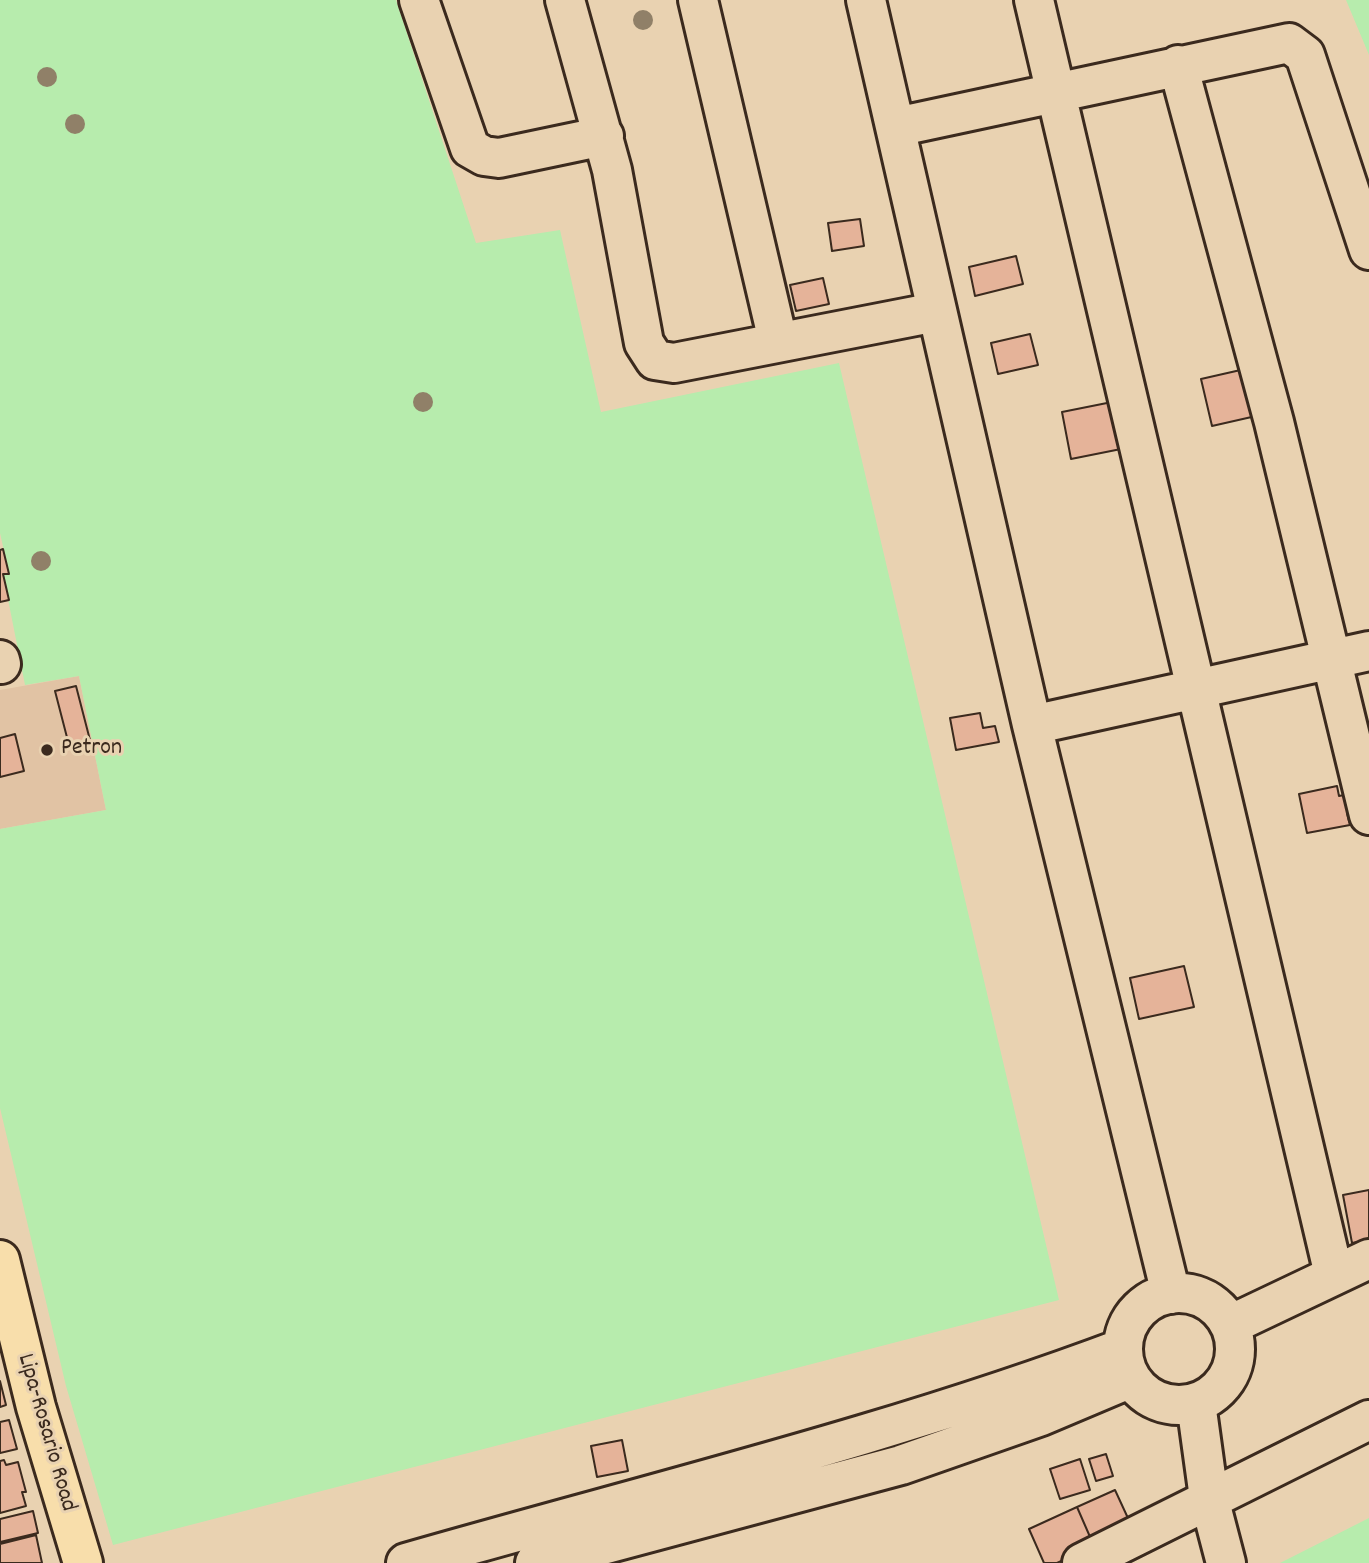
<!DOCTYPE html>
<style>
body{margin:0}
canvas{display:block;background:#e9d2b1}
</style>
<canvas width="1369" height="1563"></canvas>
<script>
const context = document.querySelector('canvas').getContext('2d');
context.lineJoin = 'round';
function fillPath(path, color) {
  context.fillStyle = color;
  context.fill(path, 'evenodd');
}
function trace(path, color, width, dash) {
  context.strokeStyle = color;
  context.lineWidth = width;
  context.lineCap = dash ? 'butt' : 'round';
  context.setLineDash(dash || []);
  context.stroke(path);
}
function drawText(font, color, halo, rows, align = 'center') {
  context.font = font + ' Dekko,sans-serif';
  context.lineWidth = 6;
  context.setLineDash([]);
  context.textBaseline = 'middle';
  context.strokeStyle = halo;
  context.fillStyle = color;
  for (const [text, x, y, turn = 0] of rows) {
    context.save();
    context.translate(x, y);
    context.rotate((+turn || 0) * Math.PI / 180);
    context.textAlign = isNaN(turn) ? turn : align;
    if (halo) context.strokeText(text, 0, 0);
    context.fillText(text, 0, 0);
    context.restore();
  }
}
fillPath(new Path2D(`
 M79 676 106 810 0 829V690Z`), '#e1c3a4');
fillPath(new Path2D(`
 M0 0H396L476 243 560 230 601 412 839 363 1059 1300 113 1545 66 1386 0 1108V829L106 810 79 676 25 685 3 574 9 573 0 533Z
 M1346 0H1369V55Z
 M1369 1518V1563H1280Z`), '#b7ecad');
const building = new Path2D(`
 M860 219 864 246 832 251 828 223Z
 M1016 256 1023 284 975 296 969 267Z
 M823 278 829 304 796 311 790 285Z
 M1030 334 1038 365 998 374 991 343Z
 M1245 369 1256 416 1212 426 1201 379Z
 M1112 402 1121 449 1071 459 1062 412Z
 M3 549 9 574H3L9 600 0 602V550Z
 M76 686 91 744 70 749 55 691Z
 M980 713 983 728 995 726 999 742 956 750 950 718Z
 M15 734 24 771 0 777V738Z
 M1337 786 1339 796 1349 794 1353 811 1347 813 1350 825 1307 833 1299 794Z
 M1184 966 1194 1007 1139 1019 1130 978Z
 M1369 1190V1240L1352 1243 1343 1195Z
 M0 1381 6 1405 0 1407Z
 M9 1420 17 1449 0 1453V1422Z
 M622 1440 628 1471 597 1477 591 1446Z
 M1106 1454 1113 1476 1096 1481 1089 1459Z
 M1080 1459 1090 1490 1060 1499 1050 1469Z
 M4 1460 6 1465 18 1462 26 1492H22L26 1506 0 1513V1461Z
 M1115 1490 1133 1529 1094 1546 1077 1507Z
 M1077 1507 1094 1546 1057 1563H1044L1029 1529Z
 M33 1511 38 1533 0 1542V1519Z
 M36 1535 42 1563H0V1544Z`);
fillPath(building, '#e5b399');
trace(building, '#3b2a1e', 2);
const minor = new Path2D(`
 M419 0 470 148 484 156 499 158 604 136
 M565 0 612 170 644 343 655 360 674 363 936 312
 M698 0 778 341
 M866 0 1032 725 1171 1294
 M1034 0 1334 1275
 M1178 65 1274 422 1369 815
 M896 127 1289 43 1305 55 1369 250
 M0 660 1 664
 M1032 725 1369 651
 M1123 1349a56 56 0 1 1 112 0a56 56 0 1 1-112 0Z
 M1230 1325 1369 1259
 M1196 1403 1209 1498 1226 1563
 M406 1563C646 1494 889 1436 1123 1348
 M535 1563 901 1465 1041 1416 1131 1378
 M1082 1563 1369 1420`);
const major = new Path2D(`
 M0 1260 36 1407 83 1563`);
trace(minor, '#3b2a1e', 44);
trace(major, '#3b2a1e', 44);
trace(minor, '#e9d2b1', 38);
trace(major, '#f8deab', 38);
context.fillStyle = '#908068';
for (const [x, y] of [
 [643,20],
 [47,77],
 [75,124],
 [423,402],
 [41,561]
]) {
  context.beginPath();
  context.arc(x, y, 10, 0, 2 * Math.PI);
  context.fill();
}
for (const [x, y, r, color] of [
 [47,750,7,"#3b2a1e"]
]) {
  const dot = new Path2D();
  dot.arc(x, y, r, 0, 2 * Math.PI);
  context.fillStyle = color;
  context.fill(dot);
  trace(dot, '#e9d2b1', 2.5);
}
drawText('24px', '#3b2a1e', '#e9d2b1', [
 ["Petron",61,750]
], 'left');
drawText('24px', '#3b2a1e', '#e9d2b1', [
 ["Lipa-Rosario Road",45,1433,74]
]);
</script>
